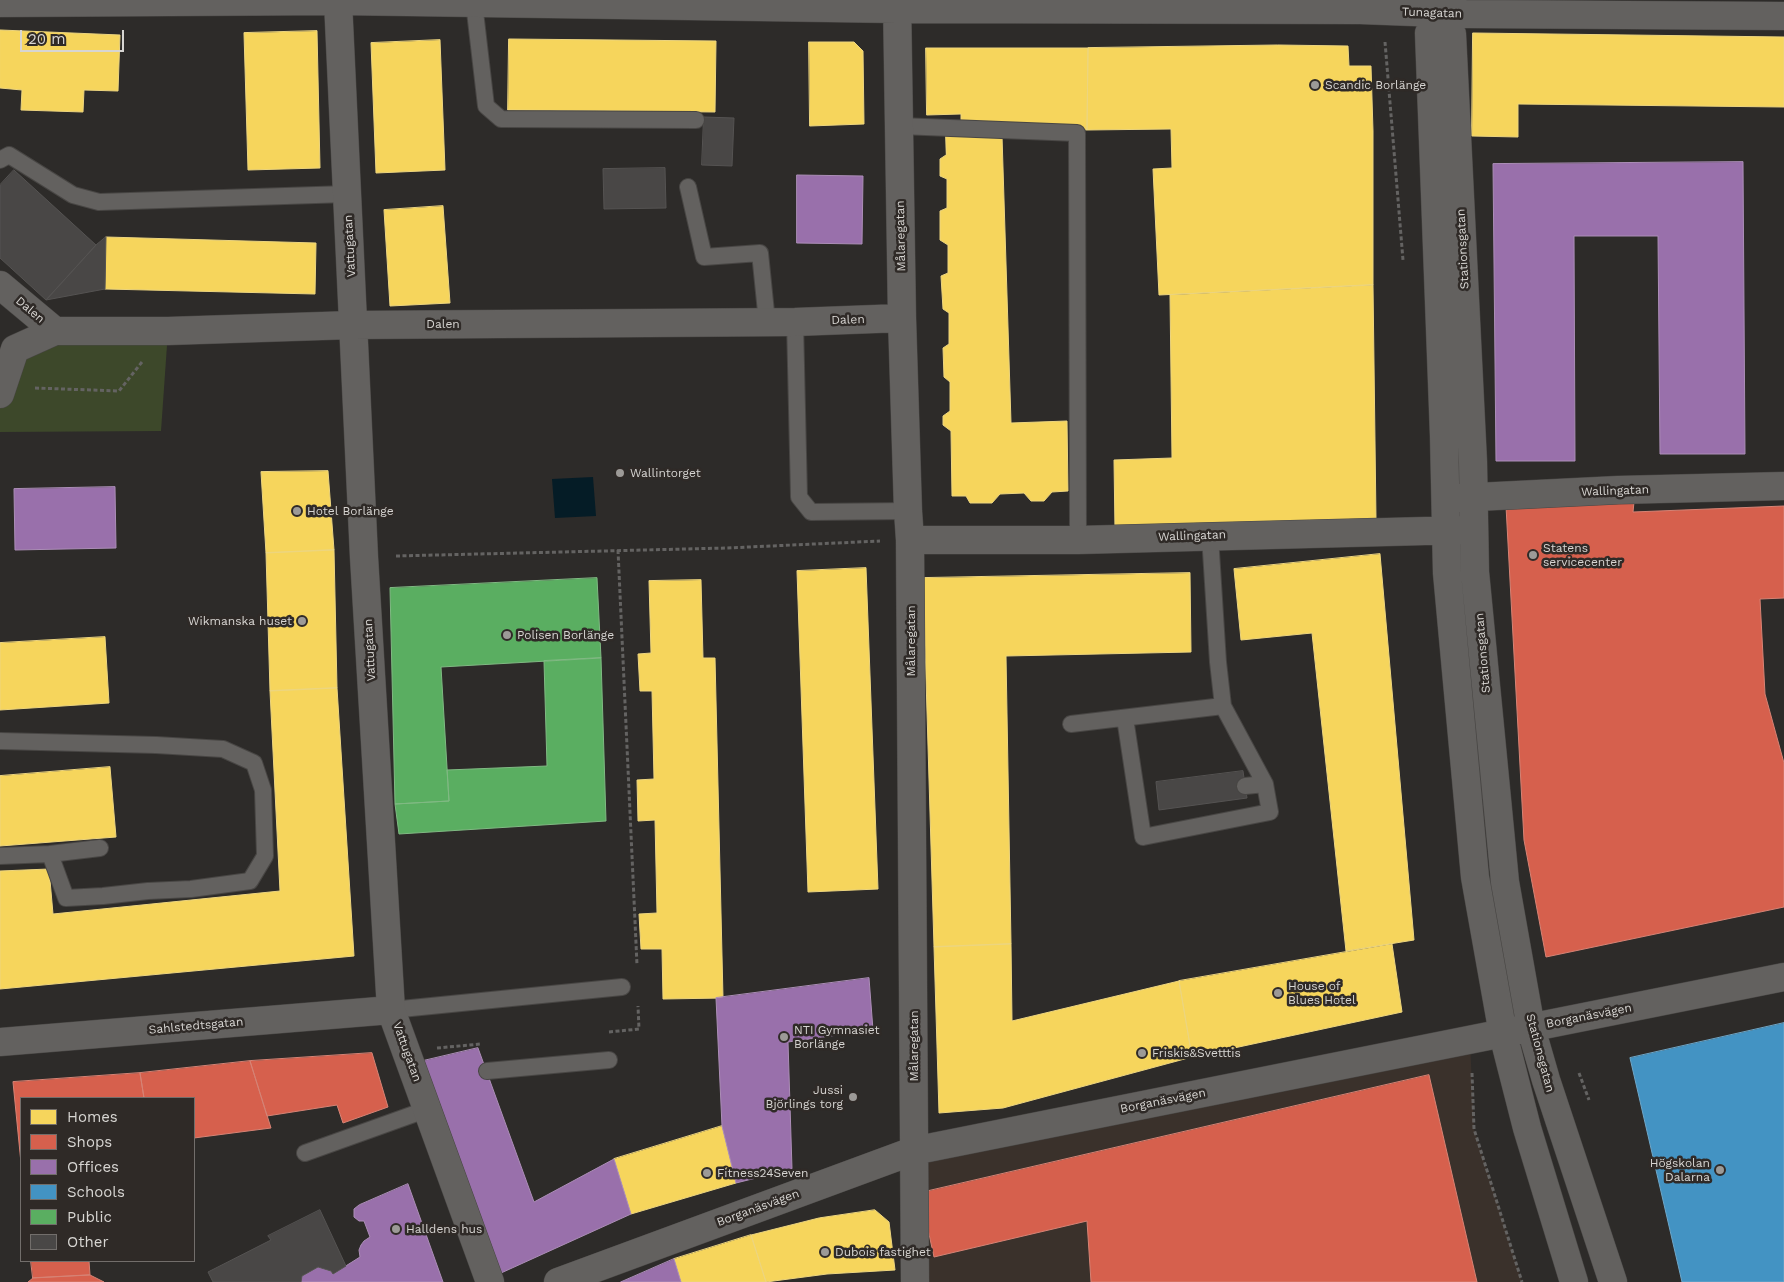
<!DOCTYPE html>
<meta charset="utf-8">
<style>
body{margin:0}
#map{position:relative;width:1784px;height:1282px;overflow:hidden;background:#2d2b29;font-family:"Work Sans",sans-serif}
canvas{display:block}
.legend{position:absolute;left:20px;top:1097px;width:175px;height:165px;box-sizing:border-box;background:#2f2a27;border:1px solid #726e6b;margin:0;padding:6px 9px;list-style:none;font-size:15px;color:#d7d5d2}
.legend li{display:flex;align-items:center;gap:10px;height:25px}
.legend b{width:25px;border:1px solid #726e6b}
.scale{position:absolute;left:20px;top:30px;width:104px;height:22px;box-sizing:border-box;border:2px solid #d7d5d2;border-top:0;padding-left:6px;font-size:15px;line-height:18px;white-space:nowrap;color:#d7d5d2;-webkit-text-stroke:4px #2f2a27;paint-order:stroke}
</style>
<div id="map">
<canvas width="1784" height="1282"></canvas>
<ul class="legend">
<li><b style="height:14px;background:#f6d55c"></b>Homes</li>
<li><b style="height:14px;background:#d6604d"></b>Shops</li>
<li><b style="height:14px;background:#9970ab"></b>Offices</li>
<li><b style="height:14px;background:#4393c3"></b>Schools</li>
<li><b style="height:14px;background:#5aae61"></b>Public</li>
<li><b style="height:14px;background:#494746"></b>Other</li>
</ul>
<div class="scale">20 m</div>
</div>
<script>
const context = document.querySelector('canvas').getContext('2d');
context.lineJoin = 'round';
function fillPath(path, color) {
  context.fillStyle = color;
  context.fill(path, 'evenodd');
}
function trace(path, color, width, dash) {
  context.strokeStyle = color;
  context.lineWidth = width;
  context.lineCap = dash ? 'butt' : 'round';
  context.setLineDash(dash || []);
  context.stroke(path);
}
function drawText(font, color, halo, rows, align = 'center') {
  context.font = font + ' "Work Sans",sans-serif';
  context.lineWidth = 5;
  context.setLineDash([]);
  context.textBaseline = 'middle';
  context.strokeStyle = halo;
  context.fillStyle = color;
  for (const [text, x, y, turn = 0] of rows) {
    context.save();
    context.translate(x, y);
    context.rotate((+turn || 0) * Math.PI / 180);
    context.textAlign = isNaN(turn) ? turn : align;
    if (halo) context.strokeText(text, 0, 0);
    context.fillText(text, 0, 0);
    context.restore();
  }
}
fillPath(new Path2D(`
 M1470 1041 1474 1129 1522 1282H915L913 1151Z`), '#3a312b');
fillPath(new Path2D(`
 M168 331 161 431 0 432V394L15 349Z`), '#3d482a');
fillPath(new Path2D(`
 M593 477 596 516 555 518 552 479Z`), '#051c26');
const homes = new Path2D(`
 M0 30 120 35 118 91 84 90 83 112 21 110 22 90 0 88Z
 M317 31 320 168 248 170 244 33Z
 M1473 33 1784 37V107L1518 104V137L1472 136Z
 M509 39 716 41 715 112 508 110Z
 M440 40 445 170 376 173 371 43Z
 M809 42H854L863 51 864 124 810 126Z
 M1278 45 1348 46 1349 66H1371L1373 131V285L1159 295 1153 169 1172 168 1171 129 1087 130 1088 48Z
 M926 48H1088L1087 130 961 126V114L927 115Z
 M946 136H1002L1011 423 1067 421 1068 491 1052 492 1044 501H1031L1024 493 1000 494 992 503H970L966 496H952L951 431 943 425V416L950 411V382L944 377 943 348 949 344V313L943 309 941 276 948 273V245L940 240V211L947 208V179L940 176V159L946 155Z
 M443 206 450 303 390 306 384 210Z
 M106 237 316 243 315 294 105 289Z
 M1373 285 1376 520 1115 530 1114 460 1172 458 1170 295Z
 M328 471 334 550 266 553 261 472Z
 M334 550 337 688 270 691 266 553Z
 M1380 554 1414 940 1346 951 1312 633 1241 640 1234 569Z
 M866 568 878 889 808 892 797 571Z
 M1190 573 1191 652 1006 656 1011 944 934 947 923 578Z
 M701 580 703 658H715L723 998 663 999 662 949H641L639 914 657 913 655 820 638 821 637 780 654 779 652 691H640L638 654 651 653 649 581Z
 M105 637 109 703 0 710V643Z
 M337 688 354 956 0 989V871L49 869 53 914 280 891 270 691Z
 M110 767 116 837 0 846V776Z
 M1011 944 1012 1021 1179 981 1192 1057 1003 1108 939 1113 934 947Z
 M1392 944 1402 1012 1192 1057 1179 981Z
 M722 1126 736 1183 631 1214 614 1159Z
 M875 1210 889 1222 895 1270 827 1274 766 1282 751 1235 819 1218Z
 M751 1235 766 1282H681L674 1259Z`);
fillPath(homes, '#f6d55c');
trace(homes, '#edd57f', 1);
const shops = new Path2D(`
 M1634 502 1633 512 1784 506V598L1760 599 1765 694 1784 763V907L1546 957 1524 840 1506 506Z
 M372 1053 388 1107 343 1123 337 1105 267 1116 250 1061Z
 M250 1061 271 1128 194 1138V1098H144L140 1073Z
 M140 1073 144 1098H21V1163L13 1082Z
 M1429 1075 1477 1282H1091L1087 1221 934 1257 920 1193Z
 M31 1261H89L90 1275 33 1278Z
 M90 1275 104 1282H28L33 1278Z`);
fillPath(shops, '#d6604d');
trace(shops, '#d68375', 1);
const offices = new Path2D(`
 M1743 162 1745 454H1660L1658 236H1574L1575 461H1496L1493 164Z
 M797 175 863 176 862 244 797 243Z
 M115 487 116 548 15 550 14 489Z
 M869 978 873 1030 788 1042 792 1169 736 1183 722 1126 716 998Z
 M478 1048 534 1202 614 1159 631 1214 501 1273 423 1061Z
 M408 1184 443 1282H301L302 1276 318 1267 331 1271 333 1274 360 1257 359 1250 361 1245 364 1241 370 1237 364 1221H359L354 1217V1209L359 1205Z
 M674 1259 681 1282H621Z`);
fillPath(offices, '#9970ab');
trace(offices, '#ac8eb7', 1);
const schools = new Path2D(`
 M1784 1023V1282H1682L1630 1058Z`);
fillPath(schools, '#4393c3');
trace(schools, '#6fa7c8', 1);
const public = new Path2D(`
 M597 578 601 658 441 667 449 801 395 804 390 588Z
 M601 658 606 821 399 834 395 804 449 801 447 770 547 766 544 661Z`);
fillPath(public, '#5aae61');
trace(public, '#80ba83', 1);
const building = new Path2D(`
 M704 117 734 118 732 166 702 165Z
 M665 168 666 208 604 209 603 169Z
 M14 170 96 245 46 300 0 258V185Z
 M106 237 105 289 46 300 96 245Z
 M1243 771 1247 798 1159 810 1156 782Z
 M320 1210 346 1266 333 1274 331 1271 318 1267 302 1276 301 1282H213L208 1272 271 1240 268 1236Z`);
fillPath(building, '#494746');
trace(building, '#555352', 1);
const lane = new Path2D(`
 M474 3 486 106 501 119 696 120
 M900 126 1077 133 1078 540
 M0 160 9 155 73 195 99 202 347 194
 M688 187 704 257 760 253 767 322
 M795 322 799 497 811 512 908 511
 M1125 718 1143 837 1270 812 1265 784 1223 706
 M1071 724 1223 706 1218 662 1210 536
 M0 741 156 745 223 749 254 763 263 790 265 856 250 881 191 889 148 891 103 896 66 898 50 854 0 856
 M1245 786 1265 784
 M50 854 100 848
 M391 1010 622 987
 M487 1071 609 1060
 M305 1153 428 1109`);
const street = new Path2D(`
 M897 0 902 318 908 511 910 540 915 1282
 M1440 0 1439 12 1429 33 1444 436 1447 573 1475 877 1503 1034 1527 1128 1574 1282
 M338 1 364 557 391 1010 490 1282
 M0 3 338 1 897 9 1360 10 1466 14 1784 16
 M1439 12 1452 34 1473 462 1475 572 1505 882 1531 1028 1546 1080 1613 1282
 M0 285 55 331H168L353 325 795 322 902 318
 M0 394 15 349 55 331
 M1456 498 1618 490 1784 486
 M910 540H1078L1464 530
 M0 1042 391 1010
 M558 1282 913 1151 1784 977`);
trace(lane, '#484644', 18);
trace(street, '#484644', 29);
trace(new Path2D(`
 M1385 42 1403 260
 M35 388 119 391 142 362
 M618 550 637 965
 M396 556 727 548 880 541
 M609 1032 639 1029 638 1006
 M437 1048 481 1044
 M1472 1073 1474 1129 1522 1282
 M1579 1073 1589 1100`), '#646362', 3, [4, 2.5]);
trace(lane, '#63615f', 16);
trace(street, '#63615f', 28);
for (const [x, y, r, color] of [
 [1315,85,5,"#9c9a97"],
 [620,473,5,"#9c9a97"],
 [297,511,5,"#9c9a97"],
 [1533,555,5,"#9c9a97"],
 [302,621,5,"#9c9a97"],
 [507,635,5,"#9c9a97"],
 [1278,993,5,"#9c9a97"],
 [784,1037,5,"#9c9a97"],
 [1142,1053,5,"#9c9a97"],
 [853,1097,5,"#9c9a97"],
 [1720,1170,5,"#9c9a97"],
 [707,1173,5,"#9c9a97"],
 [396,1229,5,"#9c9a97"],
 [825,1252,5,"#9c9a97"]
]) {
  const dot = new Path2D();
  dot.arc(x, y, r, 0, 2 * Math.PI);
  context.fillStyle = color;
  context.fill(dot);
  trace(dot, '#2f2a27', 2);
}
drawText('12px', '#d7d5d2', '#2f2a27', [
 ["Tunagatan",1432,13,2],
 ["Målaregatan",901,236,-91],
 ["Vattugatan",350,246,-93],
 ["Stationsgatan",1463,249,-93],
 ["Dalen",30,310,40],
 ["Dalen",848,320,-2],
 ["Dalen",443,324],
 ["Wallingatan",1615,491,-2],
 ["Wallingatan",1192,536,-2],
 ["Målaregatan",911,641,-90],
 ["Vattugatan",370,650,-93],
 ["Stationsgatan",1483,653,-95],
 ["Borganäsvägen",1589,1016,-11],
 ["Sahlstedtsgatan",196,1026,-5],
 ["Målaregatan",914,1046,-90],
 ["Vattugatan",407,1052,70],
 ["Stationsgatan",1540,1053,75],
 ["Borganäsvägen",1163,1101,-11],
 ["Borganäsvägen",758,1208,-20]
]);
drawText('12px', '#d7d5d2', '#2f2a27', [
 ["Scandic Borlänge",1325,85],
 ["Wallintorget",630,473],
 ["Hotel Borlänge",307,511],
 ["Statens",1543,548],
 ["servicecenter",1543,562],
 ["Wikmanska huset",292,621,"right"],
 ["Polisen Borlänge",517,635],
 ["House of",1288,986],
 ["Blues Hotel",1288,1000],
 ["NTI Gymnasiet",794,1030],
 ["Borlänge",794,1044],
 ["Friskis&Svetttis",1152,1053],
 ["Jussi",843,1090,"right"],
 ["Björlings torg",843,1104,"right"],
 ["Högskolan",1710,1163,"right"],
 ["Dalarna",1710,1177,"right"],
 ["Fitness24Seven",717,1173],
 ["Halldens hus",406,1229],
 ["Dubois fastighet",835,1252]
], 'left');
</script>
